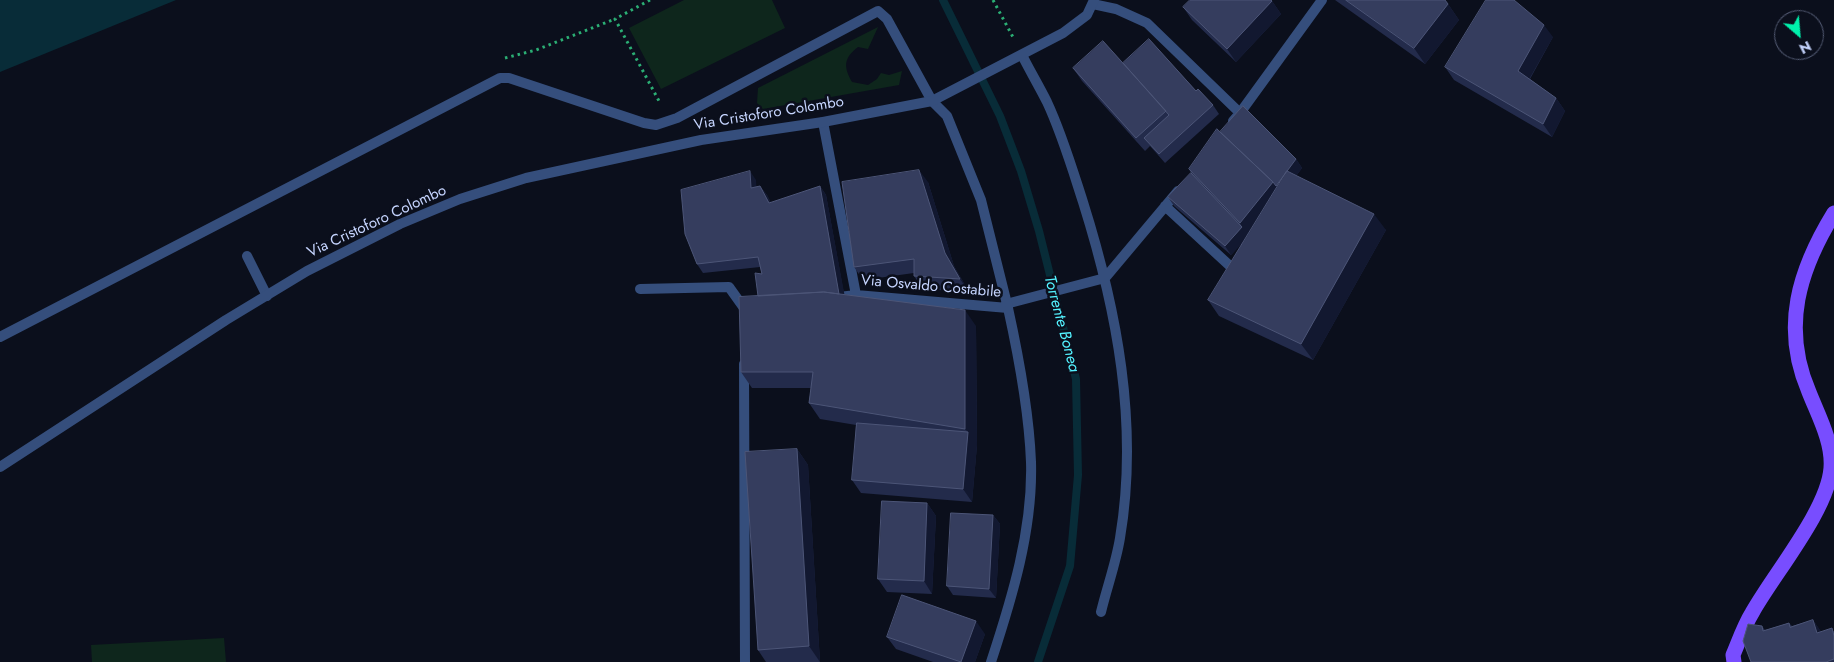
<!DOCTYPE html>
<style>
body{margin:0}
#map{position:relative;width:1834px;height:662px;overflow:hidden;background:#0b0f1c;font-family:Jost,sans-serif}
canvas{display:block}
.north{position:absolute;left:1774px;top:10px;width:50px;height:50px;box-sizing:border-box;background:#0b0f1c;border:1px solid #565e77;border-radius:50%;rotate:153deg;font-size:14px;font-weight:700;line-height:20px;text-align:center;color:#c6d5ff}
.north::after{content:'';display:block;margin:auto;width:18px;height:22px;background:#00f1ac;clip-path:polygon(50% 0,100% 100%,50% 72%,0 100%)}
</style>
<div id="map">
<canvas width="1834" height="662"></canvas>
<div class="north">N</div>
</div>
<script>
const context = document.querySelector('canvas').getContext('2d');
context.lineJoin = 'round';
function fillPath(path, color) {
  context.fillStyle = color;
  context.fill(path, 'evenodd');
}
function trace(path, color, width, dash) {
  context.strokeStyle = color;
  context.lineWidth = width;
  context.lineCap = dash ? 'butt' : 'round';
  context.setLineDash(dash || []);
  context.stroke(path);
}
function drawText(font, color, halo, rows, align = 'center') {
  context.font = font + ' Jost,sans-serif';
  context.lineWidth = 5;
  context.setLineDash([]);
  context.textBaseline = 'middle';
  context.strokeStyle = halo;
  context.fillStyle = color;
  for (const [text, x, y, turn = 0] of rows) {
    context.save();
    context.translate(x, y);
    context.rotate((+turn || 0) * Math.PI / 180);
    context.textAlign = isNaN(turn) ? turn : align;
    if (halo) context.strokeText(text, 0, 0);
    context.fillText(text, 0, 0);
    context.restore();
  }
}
fillPath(new Path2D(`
 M684 0H772L785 28 661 89 629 28Z
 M878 27 868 49 858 47C844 58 843 66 852 82L868 85 877 79 881 73 889 75 902 71 899 85 763 109 757 103 758 88Z
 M224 638 226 662H92L91 645Z`), '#0e261c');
fillPath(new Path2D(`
 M0 0H176L0 72Z`), '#082c38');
trace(new Path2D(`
 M943 0 1000 116 1021 171 1039 231 1076 379 1078 475 1070 566 1038 662`), '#082c38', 8);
trace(new Path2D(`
 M650 0 615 19 659 101
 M993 0 1014 39
 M505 58 536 50 615 19`), '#2bae74', 3, [2.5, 4]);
trace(new Path2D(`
 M247 256 267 296
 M0 337 500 78H509L644 123 656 125 677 118 878 11 887 19 932 101`), '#354e7c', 10);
trace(new Path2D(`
 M1240 113 1322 0
 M1006 304 1105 278`), '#354e7c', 10);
trace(new Path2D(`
 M1093 4 1116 9 1147 23 1240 113 1233 121
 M1022 55C1030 71 1039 86 1047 102 1062 134 1072 168 1083 202 1117 310 1139 425 1120 538 1116 563 1107 587 1101 612
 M823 122 856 295
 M1165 206 1230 266
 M1105 278 1178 191
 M640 289 729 287 744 308
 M839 297 856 295 1008 308 981 200 947 116 932 101
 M744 364 745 662
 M991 662C1012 598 1033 530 1031 462 1029 410 1019 358 1008 308`), '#354e7c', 10);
trace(new Path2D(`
 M0 467 226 320 307 271 400 224 460 199 526 178 701 140 823 122 932 101 1063 33 1087 15 1094 0`), '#354e7c', 10);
trace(new Path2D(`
 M1734 662 1733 655C1739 641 1744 626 1752 613 1773 575 1828 510 1831 468 1833 442 1818 415 1809 392 1781 327 1799 270 1834 213`), '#784dff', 15);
fillPath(new Path2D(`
 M1335 0H1445L1448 4 1459 20 1425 64Z
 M1272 1 1281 14 1236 62 1192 20 1183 7Z
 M1553 37 1530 79 1556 98 1565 111 1552 137 1454 80 1445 67Z
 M1123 63 1196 91 1213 105 1219 114 1165 163 1150 146 1145 151 1082 81 1073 68Z
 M1220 132 1296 159 1302 168 1296 176 1386 230 1313 360 1219 316 1208 300 1243 242 1231 255 1174 206 1168 197 1191 173 1189 169Z
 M756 180V187L760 186 767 195 771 203 820 186 826 195 844 294 976 326 977 445 972 502 861 493 852 480 856 425 820 419 809 403 811 388H752L741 372 758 296 762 274 760 267 703 273 697 264Z
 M928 182 954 266 969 292 923 289 914 276V273L863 280 854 267Z
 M797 449 808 465 820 662H766L758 650Z
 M927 503 936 516 932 594 887 592 878 579Z
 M993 515 1000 524 996 598 953 595 947 586Z
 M1813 620 1821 632 1834 631V662H1751L1762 626 1765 630 1789 623 1792 626Z
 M985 634 975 662H933L896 649 887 637Z`), '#232b4b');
fillPath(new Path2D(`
 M1272 1 1281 14 1236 62 1227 49Z
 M1448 4 1459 20 1425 64 1414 48Z
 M1544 25 1553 37 1527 83 1518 71Z
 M1556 98 1565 111 1552 137 1543 124Z
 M1296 159 1302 168 1282 195 1249 236 1231 255 1225 246 1242 227 1240 223 1273 182Z
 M919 170 928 182 954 266 969 292 960 279 945 253Z
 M750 171 756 180 757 197 751 188Z
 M760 186 767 195 775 212 769 203Z
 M820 186 826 195 846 303 839 294Z
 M1374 214 1386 230 1313 360 1301 344Z
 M965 310 976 326 977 445 972 502 963 489 968 432 965 429Z
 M797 449 808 465 820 662 809 646Z
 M927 503 936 516 932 594 924 581Z
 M993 515 1000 524 996 598 989 589Z
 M1813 620 1822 633H1817Z
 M976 621 985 634 975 662H961Z`), '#121830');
const building = new Path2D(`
 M1190 0H1271L1272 1 1227 49 1183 7Z
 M1346 0H1445L1448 4 1414 48Z
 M1486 0H1514L1544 25 1518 71 1556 98 1543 124 1445 67Z
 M1149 39 1196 91 1198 89 1213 105 1159 154 1144 138 1169 115 1123 63Z
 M1103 41 1166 111 1136 138 1073 68Z
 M1243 106 1296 159 1276 186 1273 182 1220 132Z
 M1217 129 1273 182 1240 223 1189 169Z
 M919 170 945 253 960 279 914 276V259L854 267 842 182Z
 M750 171 751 188 760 186 769 203 820 186 839 294 824 292 758 296 755 273 762 274 758 257 697 264 685 234 681 190Z
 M1287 171 1374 214 1301 344 1208 300Z
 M1191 173 1242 227 1225 246 1168 197Z
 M824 292 965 310V429L809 403 813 372H741L739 297Z
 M857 423 968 432 963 489 852 480Z
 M797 449 809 646 758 650 745 452Z
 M882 501 927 503 924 581 878 579Z
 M951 513 993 515 989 589 947 586Z
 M902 595 976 621 961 662 887 637Z
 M1813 620 1817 633 1832 628 1834 636V659L1826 662H1751L1743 641 1748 624 1762 626 1763 631 1789 623 1790 627Z`);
fillPath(building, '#353d5e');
trace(building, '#4c5577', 1);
drawText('15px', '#c6d5ff', '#0b0f1c', [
 ["Via Cristoforo Colombo",769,114,-9],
 ["Via Cristoforo Colombo",377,222,-25],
 ["Via Osvaldo Costabile",931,287,5]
]);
drawText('italic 16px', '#54f2ff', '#0b0f1c', [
 ["Torrente Bonea",1061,324,75]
]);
</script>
